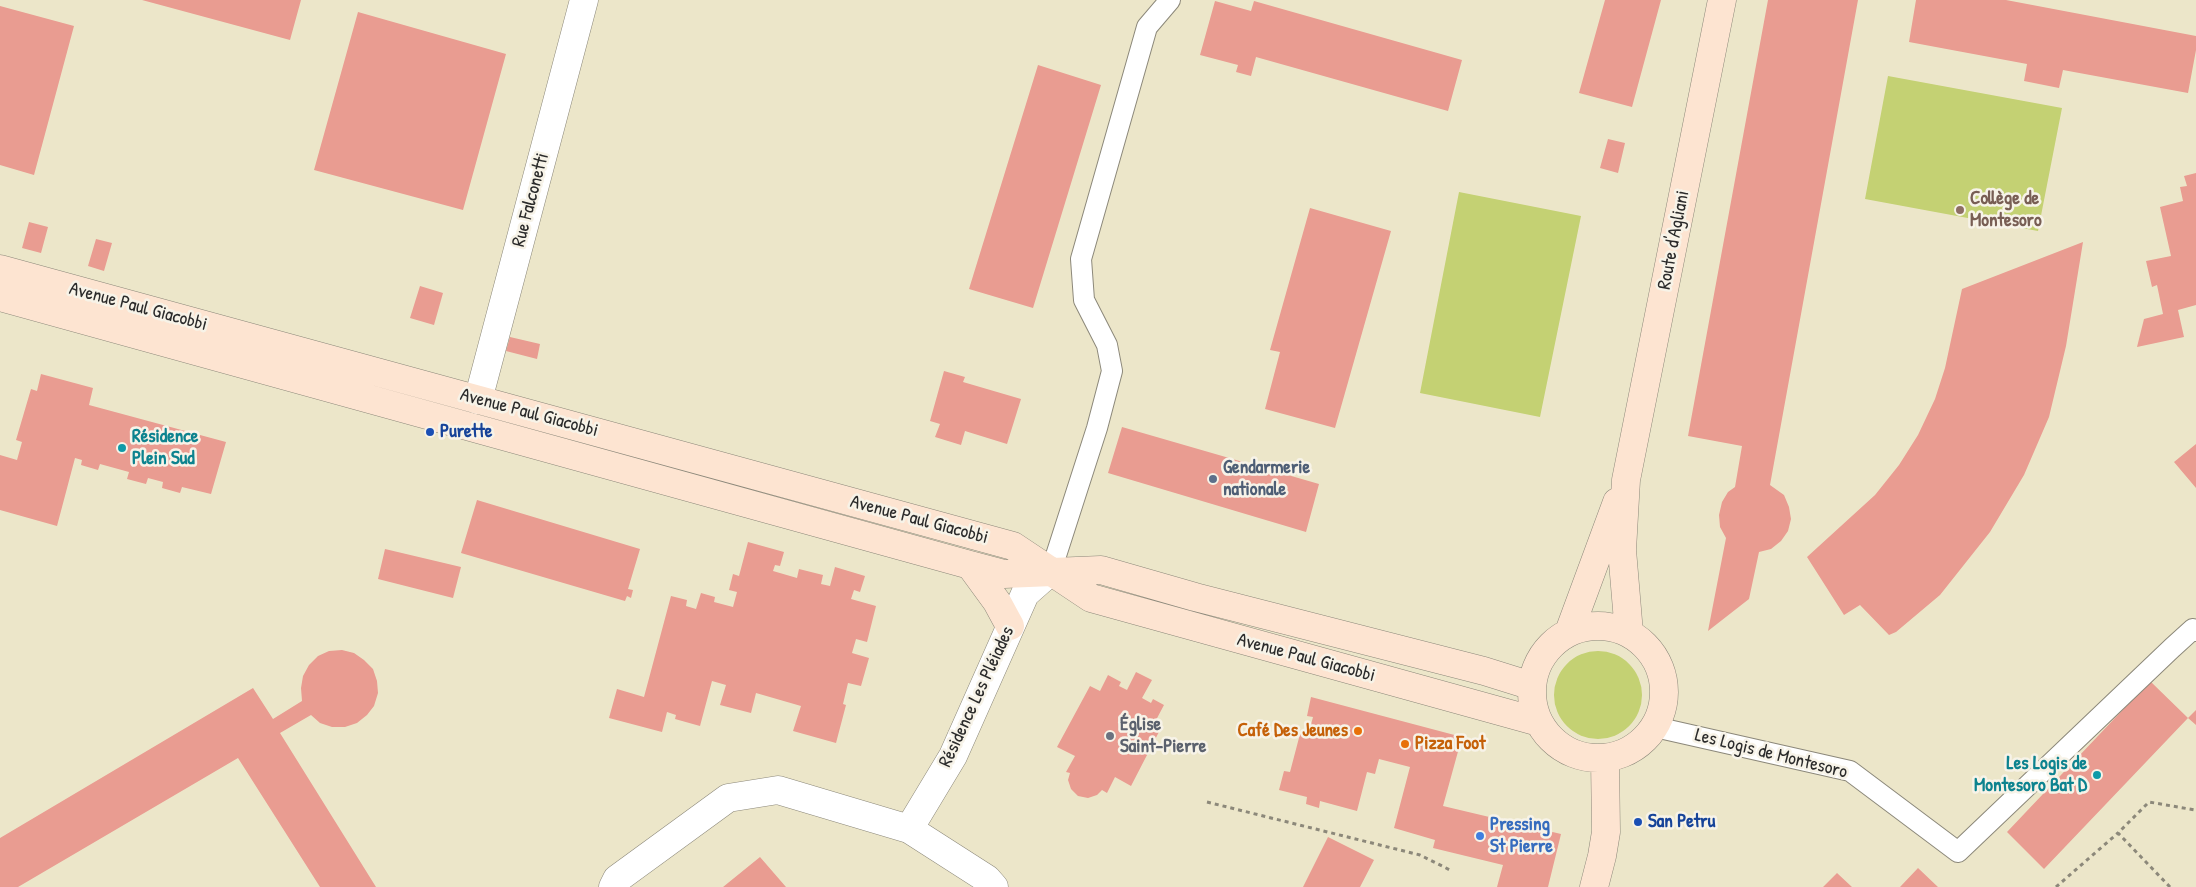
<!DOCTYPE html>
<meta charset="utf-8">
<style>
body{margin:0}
canvas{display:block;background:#ece6c9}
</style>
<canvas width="2196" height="887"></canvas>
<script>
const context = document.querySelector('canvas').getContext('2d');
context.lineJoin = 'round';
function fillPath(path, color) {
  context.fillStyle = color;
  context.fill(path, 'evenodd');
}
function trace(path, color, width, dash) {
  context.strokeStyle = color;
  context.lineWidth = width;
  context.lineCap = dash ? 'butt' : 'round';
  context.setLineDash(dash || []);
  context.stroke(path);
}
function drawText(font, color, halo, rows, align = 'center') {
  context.font = font + ' "Patrick Hand",sans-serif';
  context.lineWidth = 5;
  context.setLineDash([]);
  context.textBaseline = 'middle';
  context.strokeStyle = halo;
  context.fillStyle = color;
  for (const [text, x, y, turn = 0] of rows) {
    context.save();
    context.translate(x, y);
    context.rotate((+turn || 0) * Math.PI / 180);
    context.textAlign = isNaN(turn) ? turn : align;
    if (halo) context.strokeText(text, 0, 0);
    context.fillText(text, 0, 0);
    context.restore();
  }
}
fillPath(new Path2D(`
 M1888 76 2062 108 2038 231 1865 199Z
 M1459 192 1581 216 1540 417 1420 393Z
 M1554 695a44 44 0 1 1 88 0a44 44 0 1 1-88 0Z`), '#c4d173');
fillPath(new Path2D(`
 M142 0H301L290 40Z
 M1605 0H1661L1632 107 1579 93Z
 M1768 0H1858L1770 485 1784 495 1789 507 1791 519 1788 531 1781 541 1771 549 1759 552 1749 599 1708 631 1726 538 1720 527 1719 515 1722 502 1728 492 1735 487 1742 446 1688 436Z
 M1916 0H2006L2196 36V50L2188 93 2063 70 2059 88 2024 81 2027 64 1909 42Z
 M1215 1 1251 11 1254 1 1462 60 1448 111 1256 57 1251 76 1236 72 1238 65 1200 55Z
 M0 6 74 26 34 175 0 165Z
 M358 12 506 54 463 210 314 170Z
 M1038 65 1101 85 1033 308 969 289Z
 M1608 139 1625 143 1618 173 1600 168Z
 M2196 173V305L2178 310 2184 337 2137 347 2144 319 2163 314 2157 285 2152 287 2146 261 2171 256 2160 207 2183 201 2180 187 2187 186 2184 176Z
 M1310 208 1391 231 1335 428 1265 409 1280 352 1270 350Z
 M29 222 48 227 41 253 22 248Z
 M96 239 112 243 104 271 88 266Z
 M2083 242 2066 346 2049 417 2024 475 1990 532 1940 595 1896 632 1889 635 1860 605 1844 615 1807 557 1875 495 1899 465 1918 435 1935 399 1945 368 1962 289Z
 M420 286 443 293 434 325 410 318Z
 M510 337 540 344 537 359 506 351Z
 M944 371 965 377 963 382 1021 399 1007 444 965 431 961 445 935 437 940 424 930 421Z
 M41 374 93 388 89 405 226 442 211 494 182 487 180 493 162 488 163 482 148 478 146 484 127 479 129 472 100 464 98 470 81 465 82 460 75 458 57 526 0 510V455L17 460 22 442 16 440 31 389 37 391Z
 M1122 427 1319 484 1306 532 1108 473Z
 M2196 444V488L2174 462Z
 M477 500 640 549 628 589 633 590 631 598 627 596 625 601 461 553Z
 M748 542 784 552 780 566 775 565 773 571 797 578 799 569 823 575 821 584 830 586 835 567 865 576 860 592 854 590 851 599 876 606 867 642 856 639 852 653 869 658 861 686 848 683 843 704 846 705 836 743 793 731 801 706 756 693 751 713 720 705 726 685 712 681 700 726 675 719 676 715 667 712 662 732 609 718 617 689 644 697 671 596 687 600 686 606 696 609 701 593 715 597 714 602 733 607 737 592 729 590 733 574 739 576Z
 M385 549 461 567 453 598 378 579Z
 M342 650 354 653 364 660 373 669 377 681 378 693 374 706 367 715 357 723 345 727H332L320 723 311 715 280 733 376 887H320L238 758 18 887H0V838L253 688 273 719 302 701 301 688 303 676 309 665 318 656 329 651Z
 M1136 672 1152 680 1142 698 1151 703 1153 699 1164 705 1155 722 1162 726 1131 786 1115 777 1107 793 1102 790 1097 795 1088 798 1078 796 1071 789 1068 780 1070 773 1066 772 1075 756 1057 747 1090 686 1100 691 1108 675 1121 682 1119 686 1127 690Z
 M2150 681 2188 718 2196 710V725L2188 718 2044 869 2007 832Z
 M1311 697 1462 737 1443 806 1561 834 1548 887H1497L1503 865 1433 848 1435 840 1394 828 1410 767 1379 759 1375 774 1367 772 1357 811 1320 801 1319 808 1306 804 1307 797 1279 790 1284 771 1290 772 1300 734 1308 736 1313 717 1307 716Z
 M1328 837 1374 860 1360 887H1303Z
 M760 857 786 887H723Z
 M1918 868 1938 887H1900Z
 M1837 873 1852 887H1823Z`), '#e99c91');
const lane = new Path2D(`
 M1051 571 1097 428 1112 371 1107 345 1084 300 1081 259 1147 27 1170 0
 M1655 727 1850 771 1958 852 2172 648 2193 629 2196 631`);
const street = new Path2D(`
 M478 400 584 0
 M909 829 987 879 994 887
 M613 887 617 879 728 798 778 790 909 829 953 756 1025 594 1051 571`);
const secondary = new Path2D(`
 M0 269 1013 546 1091 598 1539 722
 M0 297 970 565 1004 574 1101 570 1195 597 1484 671 1532 686
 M970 565 997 602 1010 626
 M1532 692a66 66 0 1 1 132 0a66 66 0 1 1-132 0Z
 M1569 632 1617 502
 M1629 633 1622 550 1626 480 1722 0
 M1594 887 1602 856 1606 832 1605 759`);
trace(lane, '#8c887a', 22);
trace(street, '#8c887a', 29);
trace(secondary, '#8c887a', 29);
trace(new Path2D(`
 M1207 802 1420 855 1452 871
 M2056 887 2118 833
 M2170 887 2118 833 2149 802 2195 810`), '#8c887a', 3, [4, 4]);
trace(lane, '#fff', 20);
trace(street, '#fff', 28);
trace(secondary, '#fde4d1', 28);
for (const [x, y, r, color] of [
 [1960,210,5,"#8d6e63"],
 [430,432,5,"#1a4fb4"],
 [122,448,5,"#0f9aa8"],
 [1213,479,5,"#5c6f8a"],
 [1358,731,5,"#e8710a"],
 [1110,736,5,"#6b7280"],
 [1405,744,5,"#e8710a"],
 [2097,775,5,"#0f9aa8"],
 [1638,822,5,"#1a4fb4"],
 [1480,836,5,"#3f7fe0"]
]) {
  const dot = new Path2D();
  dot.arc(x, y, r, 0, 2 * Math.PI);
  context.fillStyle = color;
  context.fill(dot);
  trace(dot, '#f7f3e8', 2);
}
drawText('bold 19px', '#785e54', '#f7f3e8', [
 ["Collège de",1970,199],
 ["Montesoro",1970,221]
], 'left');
drawText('19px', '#2b2b2b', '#f7f3e8', [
 ["Rue Falconetti",531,200,-75],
 ["Route d'Agliani",1674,240,-79],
 ["Avenue Paul Giacobbi",138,307,15],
 ["Avenue Paul Giacobbi",529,413,15],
 ["Avenue Paul Giacobbi",919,520,15],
 ["Avenue Paul Giacobbi",1306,658,15],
 ["Résidence Les Pléiades",977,697,-65],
 ["Les Logis de Montesoro",1771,754,14]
]);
drawText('bold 19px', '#164399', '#f7f3e8', [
 ["Purette",440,432],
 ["San Petru",1648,822]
], 'left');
drawText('bold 19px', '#0d838f', '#f7f3e8', [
 ["Résidence",132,437],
 ["Plein Sud",132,459],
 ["Les Logis de",2087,764,"right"],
 ["Montesoro Bat D",2087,786,"right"]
], 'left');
drawText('bold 19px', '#4e5e75', '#f7f3e8', [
 ["Gendarmerie",1223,468],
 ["nationale",1223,490]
], 'left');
drawText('bold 19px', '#5b616d', '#f7f3e8', [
 ["Église",1120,725],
 ["Saint-Pierre",1120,747]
], 'left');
drawText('bold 19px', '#c56008', '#f7f3e8', [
 ["Café Des Jeunes",1348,731],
 ["Pizza Foot",1415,744,"left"]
], 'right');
drawText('bold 19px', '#366cbe', '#f7f3e8', [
 ["Pressing",1490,825],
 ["St Pierre",1490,847]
], 'left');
</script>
